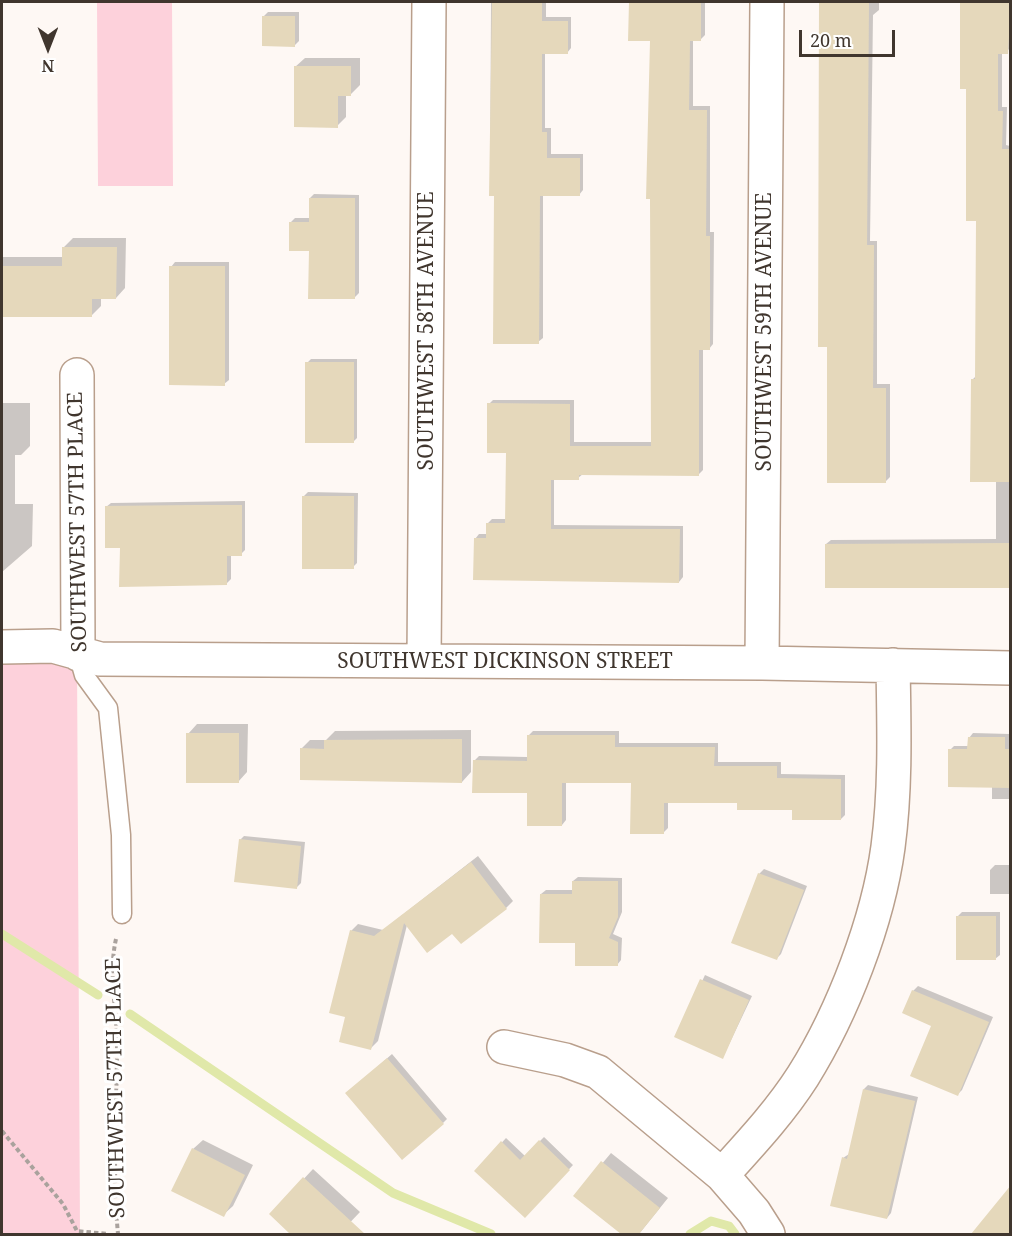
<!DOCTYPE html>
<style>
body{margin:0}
#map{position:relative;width:1012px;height:1236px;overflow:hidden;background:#fef8f4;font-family:"Noto Serif",serif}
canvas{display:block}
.frame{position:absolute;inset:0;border:3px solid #40362e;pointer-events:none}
.north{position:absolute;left:18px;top:18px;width:60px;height:60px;-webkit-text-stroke:4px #fff;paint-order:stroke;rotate:180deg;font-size:16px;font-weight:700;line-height:24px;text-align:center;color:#40362e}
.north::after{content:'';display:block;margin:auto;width:21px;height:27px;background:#40362e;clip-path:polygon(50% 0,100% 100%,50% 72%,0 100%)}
.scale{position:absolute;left:799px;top:30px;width:96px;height:27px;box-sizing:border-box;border:3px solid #40362e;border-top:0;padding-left:8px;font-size:18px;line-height:21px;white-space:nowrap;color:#40362e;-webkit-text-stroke:4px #fff;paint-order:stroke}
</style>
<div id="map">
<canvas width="1012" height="1236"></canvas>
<div class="frame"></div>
<div class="north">N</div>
<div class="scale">20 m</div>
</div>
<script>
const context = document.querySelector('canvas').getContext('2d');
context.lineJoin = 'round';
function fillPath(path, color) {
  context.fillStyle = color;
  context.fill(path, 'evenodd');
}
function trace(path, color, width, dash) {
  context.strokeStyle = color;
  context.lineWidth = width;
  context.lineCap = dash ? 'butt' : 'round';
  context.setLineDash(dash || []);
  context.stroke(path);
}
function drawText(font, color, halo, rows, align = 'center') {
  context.font = font + ' "Noto Serif",serif';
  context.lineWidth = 6;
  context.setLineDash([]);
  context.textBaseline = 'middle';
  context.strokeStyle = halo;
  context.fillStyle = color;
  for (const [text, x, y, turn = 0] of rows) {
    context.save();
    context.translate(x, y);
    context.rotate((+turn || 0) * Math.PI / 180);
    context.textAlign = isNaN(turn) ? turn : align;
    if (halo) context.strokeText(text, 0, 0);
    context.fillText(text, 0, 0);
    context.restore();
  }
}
fillPath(new Path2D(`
 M97 2H172L173 186H98Z
 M2 658 77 659 80 1234H2Z`), '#fdd1db');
fillPath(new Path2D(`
 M491 2H546V17H571V48L567 53H545V128H551V154H583V190L579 195 543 194V338L538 342 495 194H490Z
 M630 2H705V35L700 40 693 39V106H710V232H714L713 344 709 349H703V470L698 475 583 474 578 478H554V525L683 526V577L679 582 475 539 479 534H487V524L492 519H506L507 452 489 404 493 400H574V442H652L651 39Z
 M821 2H879V10L873 15 870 241H877V384H890V477L885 482 829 346H819Z
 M962 2H1010V49L1002 52V107H1007L1006 145 1010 146V587L826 544 831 540 996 539V481L972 380 977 375V220L968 88H962Z
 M268 12H299V41L295 45 264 16Z
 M305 58H360V85L350 95H346V117L337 126 295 67Z
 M314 194 359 195V293L354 298 291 222 295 218H310V198Z
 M73 238H126L125 288 116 298H101V306L92 315H2V257H63V248Z
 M175 262H229V380L224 384 171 267Z
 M311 359H357V438L353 442 307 363Z
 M2 403H30V446L21 455H15V504H33L32 546 2 572Z
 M308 492 358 493 357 563 353 567 304 496Z
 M245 501V550L241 554H231V579L226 584 121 546 106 507 111 503Z
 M197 724H248L247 772 238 782 188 734Z
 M471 730V772L462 782 301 749 310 740H326L335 731Z
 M533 731H619V743H718V762H781V774L845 775V815L841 819 793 808 739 801H668V828L663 833 632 781H566V820L562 825 528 791 474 761 479 756 528 757V736Z
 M973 733 1010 734V799H992V786L950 750 954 746H969V738Z
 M244 836 305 842 301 883 296 888 240 840Z
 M478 856 513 901 506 908 452 932 407 925 378 1041 371 1048 347 1016 351 931 358 924 383 930Z
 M995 865H1010V894H990V870Z
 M764 869 807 886 781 954 776 959 759 874Z
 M578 877 622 878V912L613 934 622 938 621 960 617 965 576 942 541 894 546 890H573V881Z
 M962 912H1000V955L995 959 958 916Z
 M705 975 752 996 723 1057 676 1036Z
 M918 986 993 1017 962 1090 958 1094 933 1025 913 991Z
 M392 1054 447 1119 443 1123 352 1089Z
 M868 1085 918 1097 891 1213 887 1218 843 1158 849 1154 864 1089Z
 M544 1137 573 1165 525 1216 476 1171 506 1138 525 1156Z
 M203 1140 253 1165 233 1206 223 1215 193 1149Z
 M611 1153 668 1198 639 1234H623L575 1196Z
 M313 1169 360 1212 339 1234H293L271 1214Z`), '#0003');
trace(new Path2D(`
 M2 934 98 995
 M130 1014 393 1193 491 1234
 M690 1234 711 1221 729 1226 735 1234`), '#e0e8a9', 9);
fillPath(new Path2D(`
 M492 2H542V21H568V54H542V132H547V158H580V196H540L539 344H493L494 196H489Z
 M629 2H701V41H690L689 110H707L706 236H710V350H699V476L579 475V480H551V529H680L679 583 473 580 474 538H486V523H505L506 453H487V403L570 404V446H651L650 199H646L650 41H628Z
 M819 2H869L867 245H874L873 388H886V483H827V347H818Z
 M960 2H1011L1008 54H998V111H1003L1002 149H1011V482H970L971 379H975L976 221H966V89H960Z
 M262 16H295V47L262 46Z
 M294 66H351V96H338V128L294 127Z
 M309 198H355V299H308L309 251H289V222H309Z
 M62 247H117L116 299H92V317H2V266H62Z
 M169 266H225V386L169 385Z
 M305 362H354V443H305Z
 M302 496H354V569H302Z
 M196 505H242V556H227V585L119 587 120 548H105V506Z
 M1011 543V588H825V544Z
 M186 733H239V783H186Z
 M527 735H615V747H715L714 766H777V778L841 779V820H792V810H737V803H664V834H630L631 783H562V826H527V793H472L473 760 527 761Z
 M968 737H1005V749H1011V788L948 787V749H967Z
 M462 739V783L300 780V748L324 749V740Z
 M239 839 301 846 297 889 234 882Z
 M471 862 507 909 461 944 452 934 427 953 404 923 371 1050 339 1042 345 1017 329 1013 350 930 374 936Z
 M758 873 804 890 777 960 731 943Z
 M572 881H618V917L609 938 618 942V966H575V943H539L540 894H572Z
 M956 916H996V960H956Z
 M700 979 749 1000 723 1059 674 1037Z
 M912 990 989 1022 958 1096 910 1076 931 1026 902 1013Z
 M387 1058 444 1124 402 1160 345 1093Z
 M863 1089 915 1101 887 1219 830 1206 842 1157 847 1159Z
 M539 1140 570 1170 525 1218 474 1171 501 1141 520 1160Z
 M192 1148 245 1175 224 1217 171 1191Z
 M601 1161 660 1208 639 1234H621L573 1196Z
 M303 1177 365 1234H290L269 1214Z
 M1011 1185V1234H971Z`), '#e5d8bb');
const service = new Path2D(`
 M78 654 84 675 108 708 121 835 122 914`);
const minor = new Path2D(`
 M77 375 78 654
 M2 647 53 646 100 659 762 663 1010 668
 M424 661 429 2
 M762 663 767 2
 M504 1047 565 1060 598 1072 722 1175
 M768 1234 754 1212 722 1175C751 1143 780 1112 803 1076 843 1012 878 921 888 847 896 787 894 726 893 665`);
trace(service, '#b99f8c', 21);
trace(minor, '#b99f8c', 36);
trace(new Path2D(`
 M116 939C108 975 117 1009 117 1045 117 1108 112 1171 118 1234
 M2 1131 63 1204 77 1231 108 1234`), '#aaa29d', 4, [4.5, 3]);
trace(service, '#fff', 18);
trace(minor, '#fff', 33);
drawText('21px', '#40362e', '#fff', [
 ["SOUTHWEST 58TH AVENUE",427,331,-90],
 ["SOUTHWEST 59TH AVENUE",765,332,-90],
 ["SOUTHWEST 57TH PLACE",78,522,-91],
 ["SOUTHWEST DICKINSON STREET",505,662],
 ["SOUTHWEST 57TH PLACE",116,1088,-91]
]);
</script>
